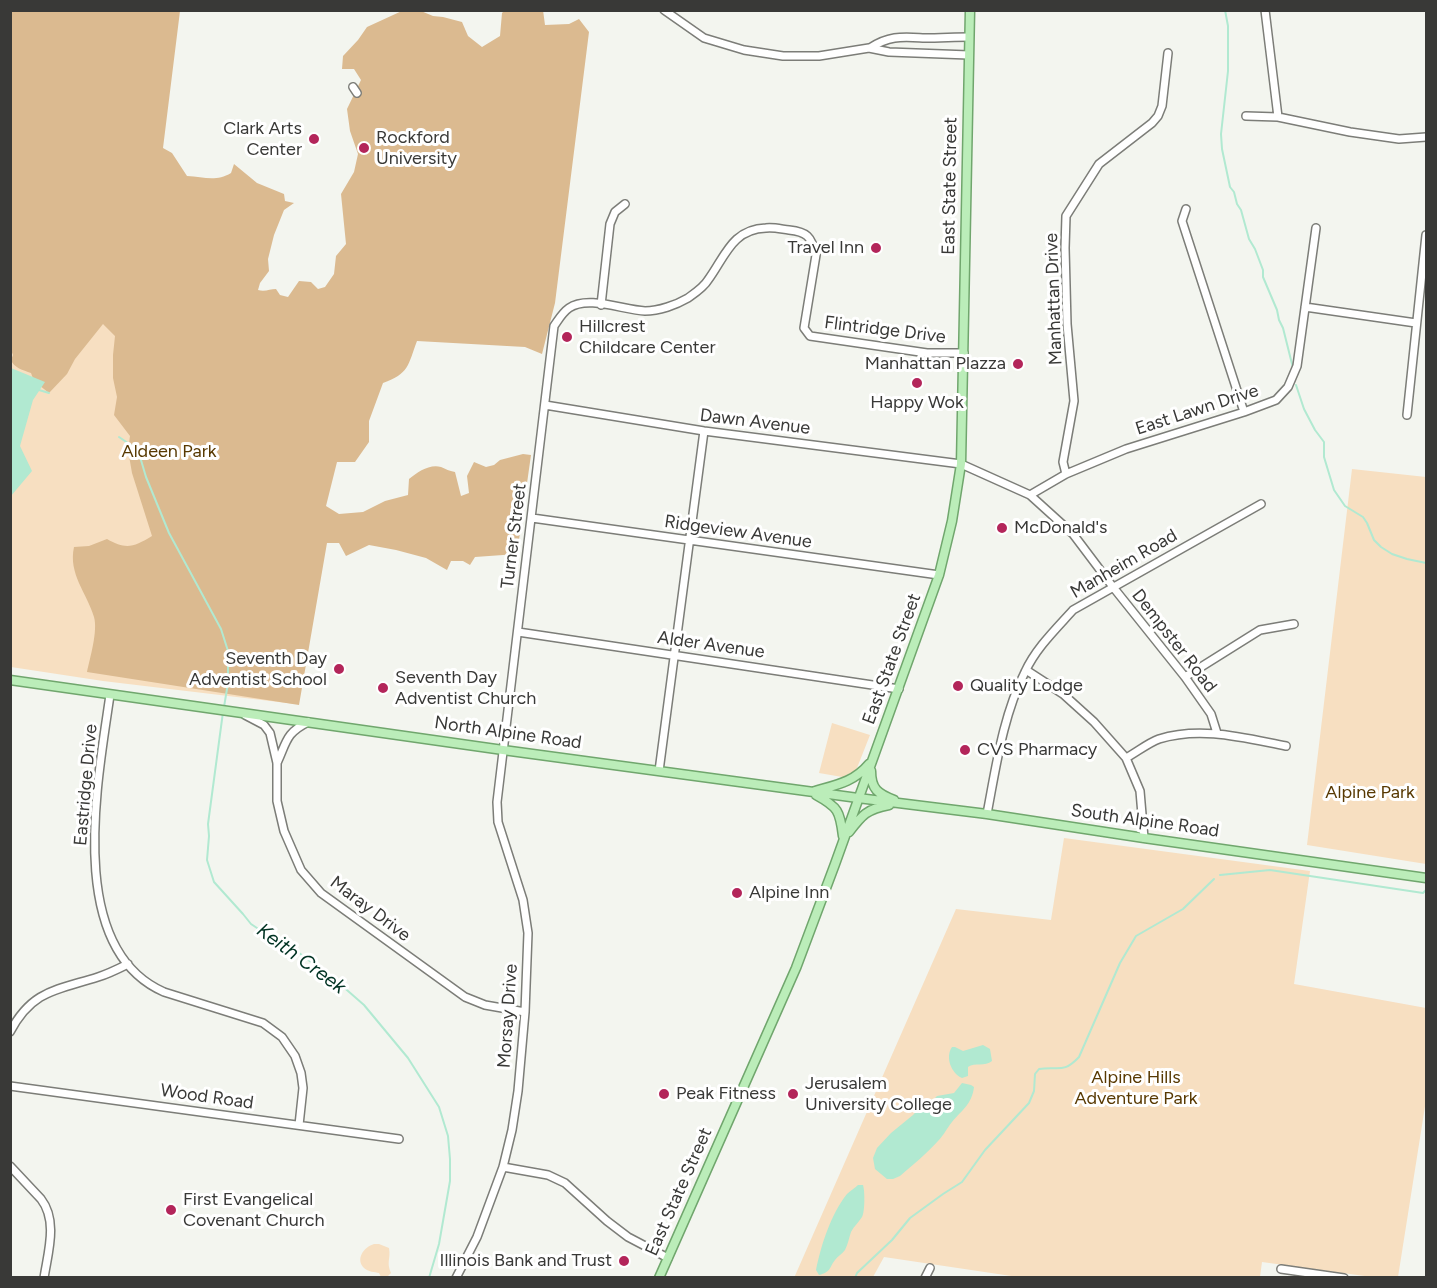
<!DOCTYPE html>
<style>
body{margin:0}
#map{position:relative;width:1437px;height:1288px;overflow:hidden;background:#f3f5ef;font-family:Figtree,sans-serif}
canvas{display:block}
.frame{position:absolute;inset:0;border:12px solid #393937;pointer-events:none}
</style>
<div id="map">
<canvas width="1437" height="1288"></canvas>
<div class="frame"></div>
</div>
<script>
const context = document.querySelector('canvas').getContext('2d');
context.lineJoin = 'round';
function fillPath(path, color) {
  context.fillStyle = color;
  context.fill(path, 'evenodd');
}
function trace(path, color, width, dash) {
  context.strokeStyle = color;
  context.lineWidth = width;
  context.lineCap = dash ? 'butt' : 'round';
  context.setLineDash(dash || []);
  context.stroke(path);
}
function drawText(font, color, halo, rows, align = 'center') {
  context.font = font + ' Figtree,sans-serif';
  context.lineWidth = 6;
  context.setLineDash([]);
  context.textBaseline = 'middle';
  context.strokeStyle = halo;
  context.fillStyle = color;
  for (const [text, x, y, turn = 0] of rows) {
    context.save();
    context.translate(x, y);
    context.rotate((+turn || 0) * Math.PI / 180);
    context.textAlign = isNaN(turn) ? turn : align;
    if (halo) context.strokeText(text, 0, 0);
    context.fillText(text, 0, 0);
    context.restore();
  }
}
fillPath(new Path2D(`
 M11 11 139 285 295 704 103 681 11 667Z
 M1352 469 1426 477V864L1307 845Z
 M832 723 870 735 857 768 848 778 819 773Z
 M1064 838 1310 871 1294 984 1426 1008V1100L1398 1277H1372L1262 1262 1260 1277H1018L884 1257 873 1277 794 1278 956 909 1051 920Z
 M374 1244H379L389 1248C391 1259 386 1262 391 1273L387 1277H381L379 1273C375 1272 368 1272 364 1268 355 1259 364 1247 374 1244Z`), '#f7dfc1');
fillPath(new Path2D(`
 M404 10 421 11 433 16 443 17 462 22 468 36 482 47 500 36 502 13 504 11 543 10 545 25 569 24 579 19 589 32 555 303 542 354 525 347 417 341C408 365 409 374 383 383L369 421V442L355 462H337L326 506 339 514 363 512 385 501 408 495 409 479C418 472 429 464 441 467 446 469 449 471 455 472L461 496 469 493 467 476 474 462 486 467 494 465 500 460 523 454 531 455 517 554 475 557 470 565 463 561H451L447 570 426 558 396 550 369 545 346 556 339 543H327L299 705 87 672C90 658 98 631 94 617 87 593 68 574 74 547L89 546 107 539C126 550 134 547 152 536L132 473 128 450 130 436 114 415 117 397 113 378V355L115 336 103 324 75 359 67 374 49 393 34 381 31 373C23 370 14 368 11 360L13 355 11 350V11H180L163 148 172 153 187 176C204 177 216 182 231 173L234 164 257 183 284 194 285 201 294 203 284 210 274 235 268 259 269 271 260 283 258 290C265 292 270 289 276 289L280 295 288 297 299 281 311 282 318 289 325 287 334 274 336 256 346 244 341 194 354 172 358 154 350 131 347 109 361 80 354 69H342L343 56 358 40 367 27Z`), '#dbba90');
fillPath(new Path2D(`
 M11 368 45 382 33 400 20 446 32 471 11 496Z
 M983 1045 990 1049 992 1061C985 1067 975 1062 968 1067V1076L962 1078C951 1073 945 1057 952 1047H955L963 1051Z
 M962 1083 971 1085 974 1087C972 1104 962 1110 952 1122 947 1128 944 1135 938 1141 927 1153 913 1165 900 1176L893 1179H887L875 1169 873 1158 877 1148 891 1133 913 1115 926 1101 934 1099 937 1096 954 1093Z
 M858 1185H863C865 1191 865 1212 862 1217 859 1222 854 1226 851 1232 849 1238 848 1244 845 1250 842 1254 838 1256 835 1260 829 1268 831 1272 819 1275L816 1270C821 1245 831 1214 847 1194 850 1191 855 1188 858 1185Z`), '#b1e9d1');
trace(new Path2D(`
 M1225 10 1228 26V71L1221 134 1222 149 1230 187 1234 192 1237 204 1241 210 1249 239 1255 249 1263 270V277L1277 310 1279 320 1283 328 1293 368
 M1296 385 1304 409 1315 430 1324 442V457L1334 490 1345 506 1363 517 1367 523 1374 540 1381 547 1392 554 1407 559 1426 563
 M39 390 49 393
 M119 437 138 450 146 477 169 533 221 629 228 651V683L224 707
 M223 712 208 824 209 836 207 860 214 882 243 914 251 924 260 930 265 938 286 943 340 984 364 1005 408 1058 439 1107 448 1136 450 1159V1181L439 1244 429 1278
 M1220 875 1270 870 1423 893 1426 890
 M855 1278 857 1273 892 1240 910 1218 943 1194 962 1182 985 1150 1029 1103 1034 1091 1035 1074 1039 1069C1059 1066 1063 1074 1079 1057L1120 963 1136 936 1183 909 1214 879`), '#b1e9d1', 2);
const minor = new Path2D(`
 M664 10 704 38 744 50 783 56H819L869 48 889 52 969 55
 M1265 10 1278 117
 M870 48C890 35 903 37 925 38 940 38 955 37 969 37
 M353 87 357 93
 M1246 116 1278 117 1350 132 1399 139 1426 137
 M1186 209 1182 221 1244 412
 M601 305 610 224 615 212 625 204
 M1305 307 1416 323
 M545 405 704 431 961 464 1030 495 1073 534 1113 587 1185 677 1211 714 1217 733
 M1407 415 1426 235
 M1066 474 1063 462 1074 401 1067 324 1065 248 1066 216 1099 164 1152 123 1158 116 1162 106 1168 53
 M1030 495 1066 474 1126 449 1244 412 1276 400 1288 387 1297 366 1316 228
 M532 518 939 575
 M518 632 899 689
 M1026 670 1063 694 1094 722 1126 758 1140 791 1144 838
 M1185 677 1260 630 1294 624
 M110 695C98 779 64 948 164 992L263 1023 282 1037 295 1056 301 1073 303 1088 299 1125
 M245 715 264 725 270 733 277 763V801L284 831 301 870 321 893 465 997 485 1005 525 1012
 M1126 758C1137 752 1148 743 1159 739 1201 726 1244 738 1286 746
 M277 763C287 741 286 733 308 722
 M659 771 704 431
 M987 814C996 767 1003 715 1025 672 1036 648 1056 629 1073 610L1261 504
 M10 1032C32 990 57 990 98 977 108 974 118 969 128 964
 M10 1086 399 1139
 M10 1166 41 1199C58 1221 48 1252 44 1278
 M503 1167 548 1175 565 1183 607 1221 628 1237 668 1258
 M1281 1269 1344 1278
 M456 1278 477 1237 503 1167 512 1130 518 1091 525 1012 528 933 523 900 498 822 497 802 554 326C559 319 562 313 569 308 588 295 623 310 645 311 659 311 676 305 688 298 695 293 704 287 708 280 725 257 732 229 766 228 773 227 781 229 789 230 807 232 811 236 816 255L804 328 810 336 927 353H964
 M925 1278 930 1268`);
const major = new Path2D(`
 M10 680 503 750 858 798 987 814 1144 838 1426 878
 M871 771C871 789 878 794 894 800
 M815 791C836 785 854 782 869 764
 M816 795C838 807 840 811 843 836
 M849 832C862 815 867 809 889 805
 M659 1278 796 968 835 864 939 575 952 521 961 464 970 10`);
trace(minor, '#7c7d78', 10);
trace(major, '#70a66d', 11);
trace(minor, '#fff', 7);
trace(major, '#bbedb9', 8);
for (const [x, y, r, color] of [
 [314,139,6,"#b3255a"],
 [364,148,6,"#b3255a"],
 [876,248,6,"#b3255a"],
 [567,337,6,"#b3255a"],
 [1018,364,6,"#b3255a"],
 [917,383,6,"#b3255a"],
 [1002,528,6,"#b3255a"],
 [339,669,6,"#b3255a"],
 [958,686,6,"#b3255a"],
 [383,688,6,"#b3255a"],
 [965,750,6,"#b3255a"],
 [737,893,6,"#b3255a"],
 [664,1094,6,"#b3255a"],
 [793,1094,6,"#b3255a"],
 [171,1210,6,"#b3255a"],
 [624,1261,6,"#b3255a"]
]) {
  const dot = new Path2D();
  dot.arc(x, y, r, 0, 2 * Math.PI);
  context.fillStyle = color;
  context.fill(dot);
  trace(dot, '#fff', 2);
}
drawText('18px', '#393937', '#fff', [
 ["Clark Arts",302,129,"right"],
 ["Center",302,150,"right"],
 ["Rockford",376,138],
 ["University",376,159],
 ["Travel Inn",864,248,"right"],
 ["Hillcrest",579,327],
 ["Childcare Center",579,348],
 ["Manhattan Plazza",1006,364,"right"],
 ["Happy Wok",917,403,"center"],
 ["McDonald's",1014,528],
 ["Seventh Day",327,659,"right"],
 ["Adventist School",327,680,"right"],
 ["Seventh Day",395,678],
 ["Adventist Church",395,699],
 ["Quality Lodge",970,686],
 ["CVS Pharmacy",977,750],
 ["Alpine Inn",749,893],
 ["Jerusalem",805,1084],
 ["University College",805,1105],
 ["Peak Fitness",676,1094],
 ["First Evangelical",183,1200],
 ["Covenant Church",183,1221],
 ["Illinois Bank and Trust",612,1261,"right"]
], 'left');
drawText('18px', '#393937', '#fff', [
 ["East State Street",950,186,-89],
 ["Manhattan Drive",1054,299,-92],
 ["Flintridge Drive",885,330,7],
 ["East Lawn Drive",1197,410,-18],
 ["Dawn Avenue",755,422,7],
 ["Ridgeview Avenue",738,532,8],
 ["Turner Street",514,536,-83],
 ["Manheim Road",1124,564,-30],
 ["Dempster Road",1174,641,52],
 ["Alder Avenue",711,645,8],
 ["East State Street",892,659,-70],
 ["North Alpine Road",508,733,8],
 ["Eastridge Drive",86,785,-85],
 ["South Alpine Road",1145,821,8],
 ["Maray Drive",370,909,37],
 ["Morsay Drive",508,1016,-86],
 ["Wood Road",207,1097,8],
 ["East State Street",679,1192,-66]
]);
drawText('18px', '#583902', '#fff', [
 ["Aldeen Park",169,452],
 ["Alpine Park",1370,793],
 ["Alpine Hills",1136,1078],
 ["Adventure Park",1136,1099]
]);
drawText('italic 20px', '#013323', '#fff', [
 ["Keith Creek",301,959,36]
]);
</script>
